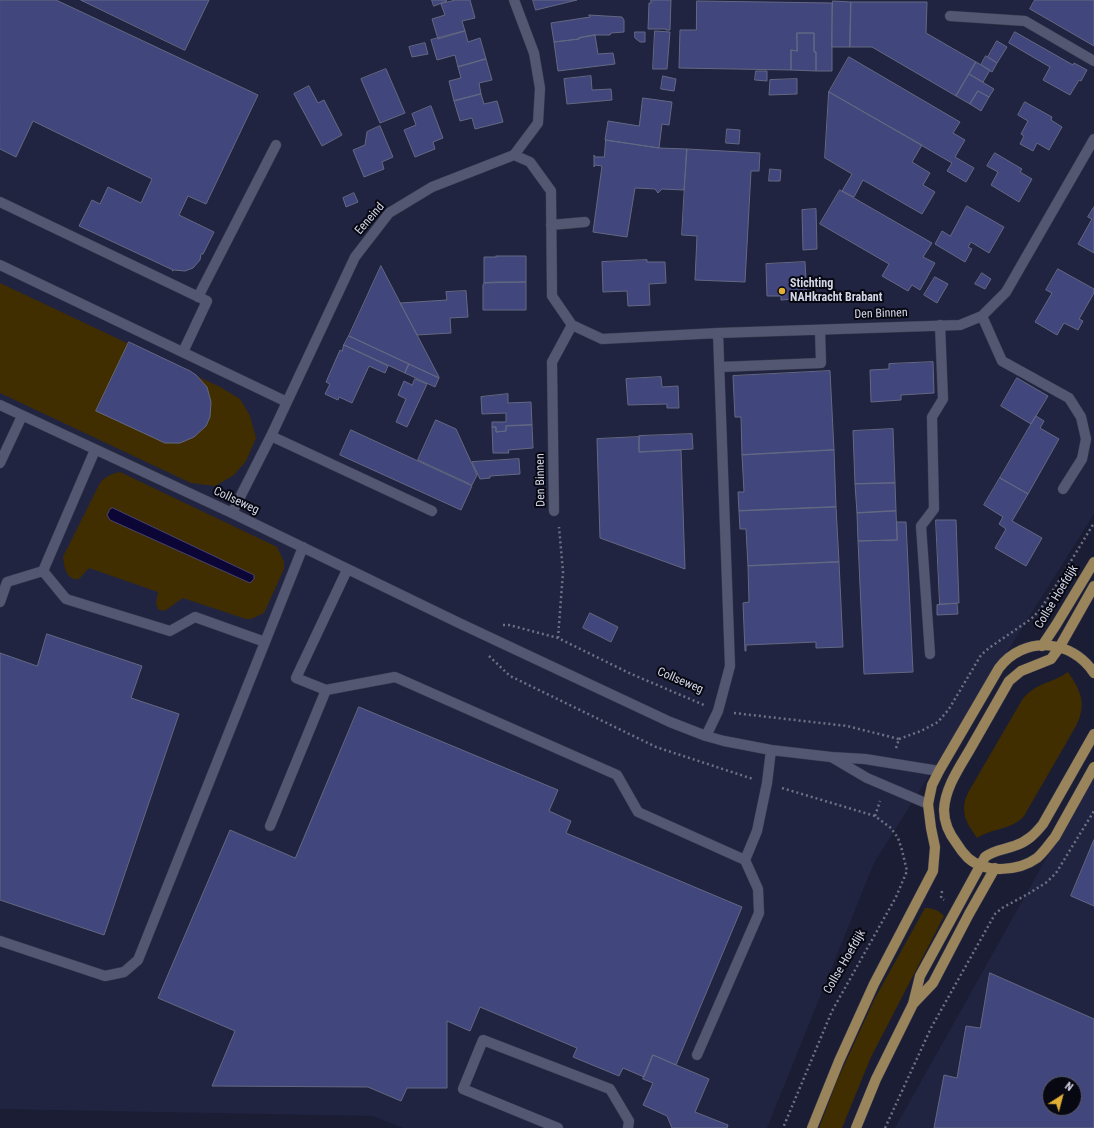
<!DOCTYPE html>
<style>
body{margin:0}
#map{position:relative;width:1094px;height:1128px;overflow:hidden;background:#1a1d33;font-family:"Roboto Condensed",sans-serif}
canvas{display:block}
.north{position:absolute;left:1042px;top:1076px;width:40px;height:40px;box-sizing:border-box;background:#070812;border:1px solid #595a67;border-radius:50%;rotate:36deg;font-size:11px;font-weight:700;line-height:16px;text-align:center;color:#d3d6e6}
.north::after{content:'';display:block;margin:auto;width:14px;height:18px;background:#e2af34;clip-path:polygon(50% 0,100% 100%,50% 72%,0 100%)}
</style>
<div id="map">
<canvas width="1094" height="1128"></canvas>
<div class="north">N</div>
</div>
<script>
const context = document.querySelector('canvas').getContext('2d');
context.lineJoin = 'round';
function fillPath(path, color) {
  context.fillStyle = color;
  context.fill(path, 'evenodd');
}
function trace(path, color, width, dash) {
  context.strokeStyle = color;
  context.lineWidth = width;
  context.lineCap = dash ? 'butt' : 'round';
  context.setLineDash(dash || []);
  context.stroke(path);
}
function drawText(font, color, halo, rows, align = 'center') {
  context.font = font + ' "Roboto Condensed",sans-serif';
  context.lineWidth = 4;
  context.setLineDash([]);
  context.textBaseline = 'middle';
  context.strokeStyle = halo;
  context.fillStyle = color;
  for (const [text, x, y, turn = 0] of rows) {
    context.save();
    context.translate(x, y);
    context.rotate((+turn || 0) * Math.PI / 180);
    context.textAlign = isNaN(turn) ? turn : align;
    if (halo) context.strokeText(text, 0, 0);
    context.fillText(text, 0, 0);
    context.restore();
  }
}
fillPath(new Path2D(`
 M0 0H1094V514L874 863 767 1128H403L372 1116 0 1109Z
 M1094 773V1128H895ZM1050 1084H1074V1108H1050Z`), '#212440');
fillPath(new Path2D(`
 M0 283 220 387 240 399 250 416 256 438 246 461 234 475 215 486 191 483 0 393Z
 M120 472 277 547 284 562V569L264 613 251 619H246L183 598C176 602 171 608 163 611L158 609 156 603 158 592 89 568 79 579C67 581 64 567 63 557L100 483C106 476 111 474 120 472ZM113 508 254 575 107 515Z
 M1068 672C1081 691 1087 704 1076 726L1024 816C1012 830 992 828 977 838L969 826 965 817 964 808 965 800 969 791 1022 700C1036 682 1051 684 1068 672Z
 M925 908C933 908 938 910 944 916L871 1057 842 1128H819L837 1081 874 1000Z`), '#412e00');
const water = new Path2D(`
 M113 508 254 575V579L250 583 110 520 107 515 110 509Z`);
fillPath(water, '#0c0637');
trace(water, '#48446c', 1);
const building = new Path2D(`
 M0 0H56L258 95 206 204 188 196 179 215 214 232 203 254H201L200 260 193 268 185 271 174 270 172 271 173 270 79 226 92 200 100 204 108 187 141 203 152 179 33 121 16 157 0 149Z
 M81 0H209L185 50Z
 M432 0H446L447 1 434 6Z
 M456 0H470L475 18 462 21 465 31 438 39 432 19 445 15 441 4Z
 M533 0H577L536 10Z
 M651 0H671L670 30H666V29H648L649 3H651Z
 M1035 0H1094V46L1030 9Z
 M697 1 832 3V71H816V52H814V33H797V51L791 50V70L679 68 680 30H696Z
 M833 1 851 2 850 47H832Z
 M851 2H927L926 33 976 62 956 96 872 47H850Z
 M589 15 622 17 624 20V32L611 33 610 35H595L579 38V39L554 42 551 23 590 17Z
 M465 31 468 42 480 38 486 59 458 67 455 55 437 60 431 40Z
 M655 31 670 32 667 69H653Z
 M635 32H645V42H640L635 38Z
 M1015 32 1073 65 1074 63 1087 70 1081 81 1079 80 1070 95 1043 80 1050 67 1009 43Z
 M797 33H814V52H816V71L791 70V50L797 51Z
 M595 35 598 54 613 53 615 64 558 71 554 42 579 39V38Z
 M997 41 1007 47 997 63 988 57Z
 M425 43 428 54 412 57 409 47Z
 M986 56 997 63 992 72 981 65Z
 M849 57 960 122 953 133 965 140 955 157 974 168 966 182 947 171 952 163 829 92Z
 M486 59 492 80 479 83 481 94 454 101 449 81 461 78 458 67Z
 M976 62 990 70 983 82 969 74Z
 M386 69 405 113 380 123 361 79Z
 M756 71H767V81L755 80Z
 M969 74 994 89 989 97 978 91 970 104 956 96Z
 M591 76 592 90 611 89 612 100 567 104 564 79Z
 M663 76 676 79 674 91 661 89Z
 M797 79V94L769 95 770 80Z
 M309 86 318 103 324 100 342 135 322 146 294 94Z
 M978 91 989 97 981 111 970 104Z
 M829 92 922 145 912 162 930 173 923 185 935 192 922 214 863 180 854 197 842 191 852 174 825 158Z
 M481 94 484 104 497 101 503 122 475 129 472 118 460 121 454 101Z
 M643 98 672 102 669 125 662 124 659 148 605 140 608 121 639 126Z
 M1025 102 1052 117 1051 120 1062 127 1049 150 1037 143 1033 151 1020 144 1024 136 1021 134 1028 121 1018 115Z
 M431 106 443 138 433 142 435 149 415 157 404 130 416 125 412 114Z
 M380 126 393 157 382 162 384 169 364 177 353 150 365 145 367 132Z
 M727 129 740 130 739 144 726 143Z
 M606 140 659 148 687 149 684 190 662 189 658 193 655 189 635 188 627 237 593 232 602 166 595 165 594 167V155L595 157H604Z
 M687 149 760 153 759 171H751L745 282 695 280 697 236 682 235Z
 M995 153 1022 169 1020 172 1032 179 1019 202 991 185 998 172 987 166Z
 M770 169 781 170 780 181H769Z
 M840 190 932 243 923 257 935 263 920 290 912 285 908 291 882 276 889 264 820 224Z
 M354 193 358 202 346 207 343 198Z
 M967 206 1004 227 989 253 971 242 968 247 972 249 965 262 935 244 942 231 950 236Z
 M1094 207V253L1078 244 1092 219 1088 217Z
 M816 209 817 249 803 250 802 210Z
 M496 256H526V282L484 283V257H496Z
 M647 260V262H665L666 283 649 284 650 305 628 306 627 291 603 292 602 262Z
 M805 262 807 298 781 300V296H767L766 264Z
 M381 266 439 377V378L349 336Z
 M1058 269 1094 289V293L1079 319 1083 321 1078 330 1064 323 1057 335 1035 322 1052 293 1046 290Z
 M982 273 991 279 985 289 975 284Z
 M935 277 948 284 937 303 924 295Z
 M496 282H526V310H483V285L484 283Z
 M466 291 468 317 450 318 451 333 417 335 400 303 447 300 446 292Z
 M349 336 409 364 405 373 344 345Z
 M129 342 190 371 196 375 207 387 211 402 210 417 206 426 194 437 180 443H165L96 411Z
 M344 345 388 366 385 373 369 366 352 403 339 397 338 400 325 394 330 384 326 382 340 350 342 351Z
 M933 362 934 393 901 395V400L871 402 870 370 889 369V364Z
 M409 364 439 378 435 387 405 373Z
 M830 371 834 450 742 455 741 417H735L733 376Z
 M661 377 662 387 678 386 679 408H667V404L628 405 626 379Z
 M1017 378 1048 396 1031 424 1001 406Z
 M415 379 427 384 407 427 396 422 406 399 398 395 404 381 412 385Z
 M508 394V403L531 402 532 425 506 426V431L496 432V427H492V422H506V413L482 414 481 397Z
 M1036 416 1044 421 1040 428 1059 439 1028 494 1000 478Z
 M436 420 456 429 477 475 472 485 418 460Z
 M532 425 533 448 508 450 509 453H493L492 427H496V432L506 431V426Z
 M893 429 895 483 855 484 853 431Z
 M351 430 472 486 461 510 340 455Z
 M692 434 693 449 639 452V436Z
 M639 437V452L681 450 685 569 600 538 597 439Z
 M834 450 836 507 739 511 738 492H744L742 455Z
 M519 459 520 474 490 476V478L480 479 472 462Z
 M1000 478 1028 494 1012 521 1042 538 1026 566 995 548 1006 529 999 524 1003 517 984 505Z
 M895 483 896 511 857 513 855 484Z
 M836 507 839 562 748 566 746 529H740L739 511Z
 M896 511 897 540 858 541 857 513Z
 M936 520H956L959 603 940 604Z
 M897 522H906L913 672 864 674 858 541 897 540Z
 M839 562 843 647 816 648V642L746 645V651H745L743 603 749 602 748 566Z
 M957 604 958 614 937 615V605Z
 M590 613 618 627 611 642 583 628Z
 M47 634 142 666 131 698 179 714 104 935 0 900V653L37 666Z
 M359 707 558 790 549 811 571 821 566 833 742 907 676 1065 653 1055 644 1077 623 1068 619 1076 573 1057 577 1048 480 1007 470 1031 447 1021V1088H407L401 1101 368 1087 212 1086 235 1031 158 998 230 830 295 858Z
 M1094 840V906L1071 896Z
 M990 973 1094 1019V1128H934L944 1075 957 1078 966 1026 980 1028ZM1050 1084H1074V1108H1050Z
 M653 1055 709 1079 695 1112 728 1125 727 1128H672L667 1116 643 1105 653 1083 643 1079Z`);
fillPath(building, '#41467c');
trace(building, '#636882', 1);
const minor = new Path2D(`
 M950 16 1025 21 1094 61
 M514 155 530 162 551 191 552 296 572 325 602 339 718 333 960 325 982 316 1006 292 1094 139
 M0 202 207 301 183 352
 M551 225 585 222
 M0 265 287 402
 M198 297 276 145
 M982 316 1002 361 1069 398 1081 417 1086 439 1082 459 1063 489
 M720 367 821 363 820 330
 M0 405 232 513 459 623 670 722 706 736 724 741 771 750 831 757 865 759 939 771
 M271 436 432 511
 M95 450 43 571 66 599 170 631 195 617 265 642
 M0 463 22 416
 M554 511 552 362 572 325
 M232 513 271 436 355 257 389 213 432 187 514 155 538 123 540 88 534 53 514 0
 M0 602 7 582 43 571
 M930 654 921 526 934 509 932 417 943 399 940 325
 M326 690 395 677 617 775 638 812 745 860 757 831 767 783 771 750
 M706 736 718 711 730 666 718 333
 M833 758 867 778 928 804
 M270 826 326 690 296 678 347 570
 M0 941 105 976 124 972 138 960 303 547
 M697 1055 759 913 758 889 745 860
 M558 1128 463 1089 483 1040 610 1089 629 1121 628 1128`);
const major = new Path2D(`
 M1094 586 1059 648 1051 659 1021 671 1009 681C997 702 985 723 973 744 962 764 945 786 944 810 944 822 950 835 957 844 960 849 964 854 968 858 986 874 1019 871 1037 858 1044 852 1049 844 1055 837L1094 767
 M1042 646 1056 625 1094 562
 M913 1004 920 976 985 857C994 850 1003 850 1014 846 1027 842 1035 834 1043 824L1094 734
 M812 1128 839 1061 874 984 933 871 935 847 931 828 928 804 932 785 939 771 999 668C1024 635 1072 639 1094 673
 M856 1128 876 1079 913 1004 933 983 969 914 995 868`);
trace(minor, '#37394b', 11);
trace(major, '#37394b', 11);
trace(new Path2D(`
 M503 625H509L558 638 629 673 704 705
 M558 638 563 572 559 527
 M489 656 510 676 656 747 753 779
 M734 713 847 726 899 739
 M899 739 921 731 938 722 949 709 981 655 989 648 1031 619 1040 610 1057 584 1094 523
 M896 748 899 739
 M782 788 875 816 891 828 898 838 902 850 907 871 896 897 832 1011 783 1128
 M875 816 880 801
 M942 891 941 898 944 900
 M885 1128 931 1028 995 914 1002 908 1028 894 1047 882 1056 873 1094 811`), '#6e7184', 2.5, [2, 3]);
trace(minor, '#535771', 10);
trace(major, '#9a845b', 10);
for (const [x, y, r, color] of [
 [782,291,4,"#e2af34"]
]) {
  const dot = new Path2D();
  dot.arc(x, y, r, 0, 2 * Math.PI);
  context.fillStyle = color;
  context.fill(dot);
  trace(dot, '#070812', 1.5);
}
drawText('12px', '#d3d6e6', '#070812', [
 ["Eeneind",370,219,-49],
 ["Den Binnen",881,314,-2],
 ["Den Binnen",541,480,-91],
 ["Collseweg",236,501,25],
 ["Collse Hoefdijk",1057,597,-59],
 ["Collseweg",680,681,23],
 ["Collse Hoefdijk",845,962,-60]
]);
drawText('bold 12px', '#d3d6e6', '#070812', [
 ["Stichting",790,284],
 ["NAHkracht Brabant",790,298]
], 'left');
</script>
